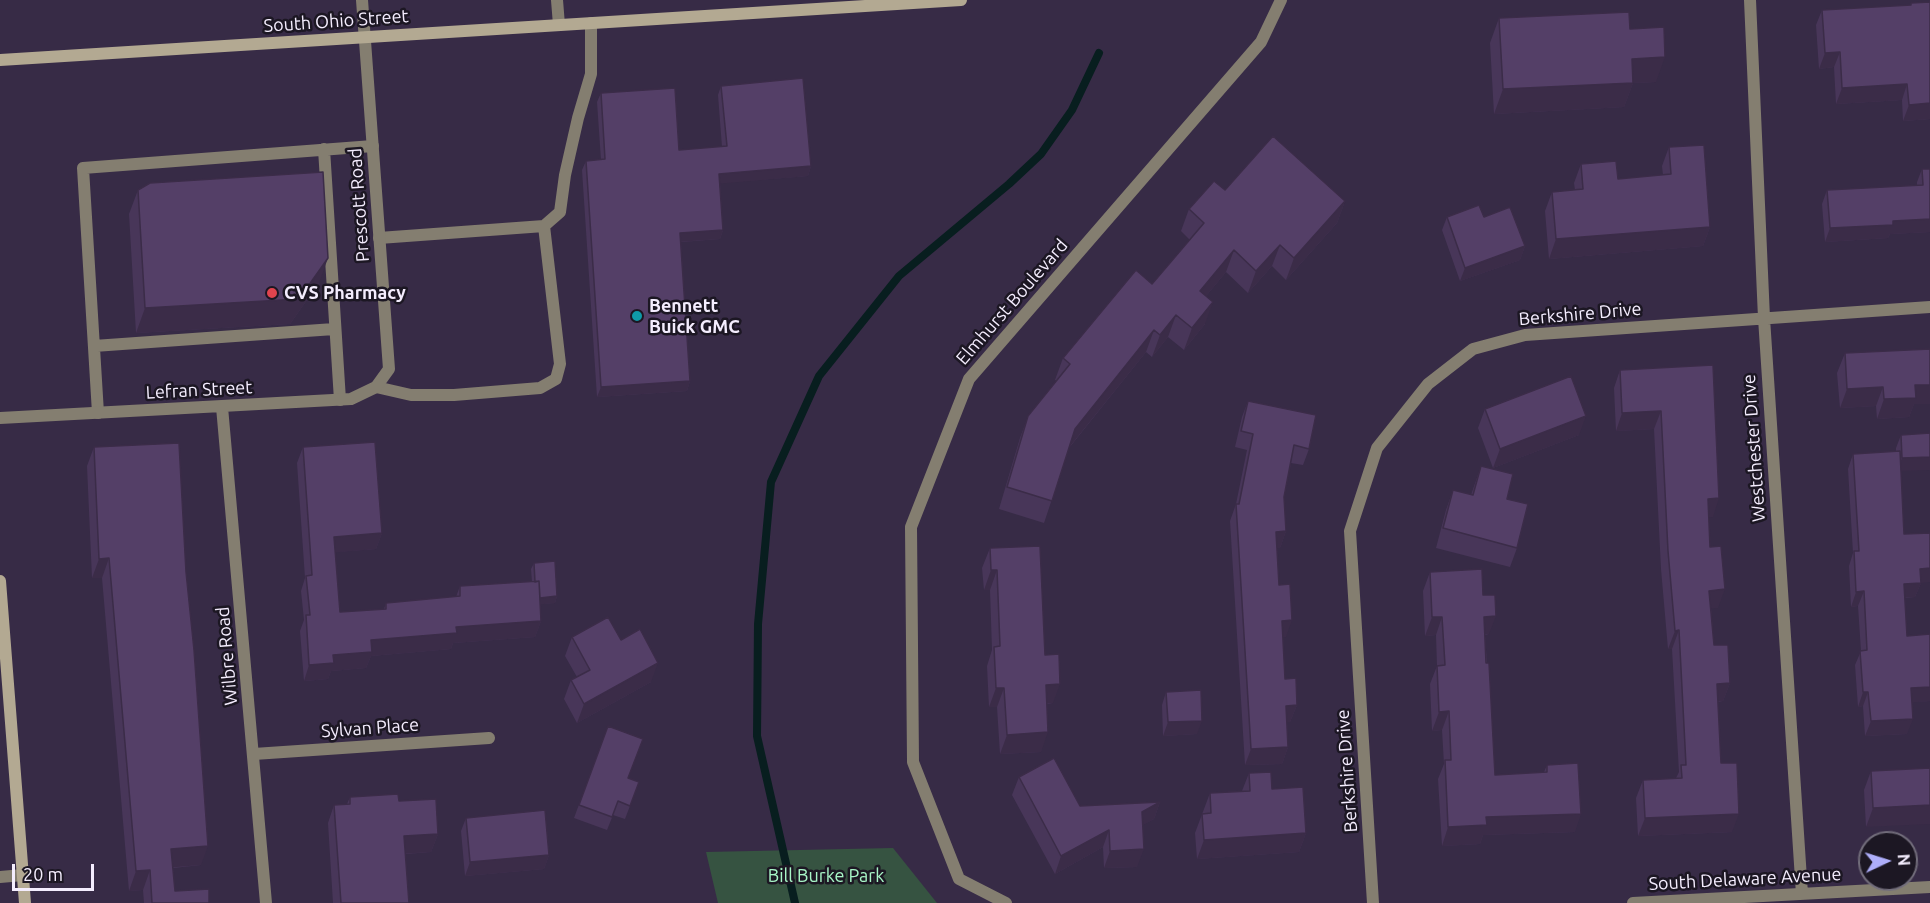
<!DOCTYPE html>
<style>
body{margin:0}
#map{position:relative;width:1930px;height:903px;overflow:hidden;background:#372b46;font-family:Ubuntu,sans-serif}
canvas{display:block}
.north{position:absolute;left:1858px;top:831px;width:60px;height:60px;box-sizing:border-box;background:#1c1723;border:2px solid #726d7b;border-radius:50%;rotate:86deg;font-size:16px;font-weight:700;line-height:24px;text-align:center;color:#f4edfe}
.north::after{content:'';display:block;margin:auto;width:21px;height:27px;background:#aeaefa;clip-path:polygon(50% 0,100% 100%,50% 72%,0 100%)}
.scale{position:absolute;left:12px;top:864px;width:82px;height:27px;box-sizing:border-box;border:3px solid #f4edfe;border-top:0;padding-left:8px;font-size:18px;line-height:21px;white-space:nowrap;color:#f4edfe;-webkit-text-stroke:4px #1c1723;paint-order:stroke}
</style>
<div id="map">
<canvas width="1930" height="903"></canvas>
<div class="north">N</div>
<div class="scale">20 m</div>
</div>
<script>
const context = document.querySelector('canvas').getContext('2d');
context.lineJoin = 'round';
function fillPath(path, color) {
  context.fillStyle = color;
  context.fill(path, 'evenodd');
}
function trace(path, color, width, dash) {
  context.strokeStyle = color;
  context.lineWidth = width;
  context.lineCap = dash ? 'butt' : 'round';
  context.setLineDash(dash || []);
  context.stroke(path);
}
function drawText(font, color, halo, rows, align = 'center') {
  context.font = font + ' Ubuntu,sans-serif';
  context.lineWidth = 5;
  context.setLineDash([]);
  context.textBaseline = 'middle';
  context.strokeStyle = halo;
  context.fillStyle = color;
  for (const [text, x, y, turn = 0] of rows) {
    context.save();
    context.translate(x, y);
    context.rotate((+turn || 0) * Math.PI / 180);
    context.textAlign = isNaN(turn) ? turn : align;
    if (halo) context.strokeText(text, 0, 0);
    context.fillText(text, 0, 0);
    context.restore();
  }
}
fillPath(new Path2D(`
 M893 848 937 903H718L706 852Z`), '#365341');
trace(new Path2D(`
 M795 903 757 736 758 624 771 482 819 376 899 276 1009 184 1041 154 1072 110 1099 53`), '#081e1f', 8);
trace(new Path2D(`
 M557 0 559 25
 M324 149 340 400
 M379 238 544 226 560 212 565 175 578 118 591 74V23
 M94 346 334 329
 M376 387 411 395H454L540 388 556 379 560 364 544 226
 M98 413 83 168 373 146`), '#847e70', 12);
trace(new Path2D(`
 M1750 0 1764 318 1802 894
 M222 407 266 903
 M0 418 351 399 376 387 389 369 362 0
 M254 754 489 738
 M0 877 23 875
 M1006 903 959 879 913 762 911 527 969 379 1261 42 1281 0
 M1373 903 1350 531 1377 448 1428 384 1473 349 1525 335 1930 307
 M1633 903 1930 887`), '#847e70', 12);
trace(new Path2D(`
 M0 60 961 0
 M0 581 25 903`), '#b3a992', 12);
fillPath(new Path2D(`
 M1911 3 1930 119 1903 121 1902 100 1836 104 1834 67 1819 69 1816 25 1822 10 1910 5Z
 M1499 18 1630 29 1656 82 1633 83 1624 107 1494 114 1490 43Z
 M721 86 811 166 808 176 720 183 723 230 720 239 681 242 690 381 687 391 597 397 582 170 586 161 601 160 597 102 601 93 679 150 722 147 718 95Z
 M1669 147 1710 227 1703 246 1549 259 1545 211 1552 192 1575 190 1574 183 1581 164 1618 179 1663 175 1662 166Z
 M1922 169H1930V232L1890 234 1888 238 1825 242 1822 204 1827 190 1917 186V182Z
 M138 190 319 283 290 324 136 333 129 214Z
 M1225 190 1345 201 1337 223 1286 280 1272 266 1248 293 1226 272 1206 296 1205 324 1184 350 1168 337 1152 357 1146 352 1069 448 1044 523 999 509 1020 438 1028 416 1057 381 1055 380 1063 358 1152 284 1190 240 1181 231 1189 209Z
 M1447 217H1484L1525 246 1520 260 1460 281 1442 230Z
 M1845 353 1914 404 1909 417 1877 419 1876 406 1840 408 1837 373Z
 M1713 365V517H1709L1710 547 1718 608H1711L1714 645 1730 683 1723 701 1718 702 1721 763 1732 832 1638 836 1636 798 1643 780 1676 778 1679 772 1672 649H1668L1661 569 1654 429 1616 431 1614 388 1620 370Z
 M1248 401 1309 449 1303 465 1291 463 1284 497 1286 531 1280 548H1277L1279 585 1286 637H1283L1285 679 1297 705 1290 722H1287L1288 747 1282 764 1245 765 1230 521 1236 504 1247 450 1235 447 1242 417Z
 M1485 409 1579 435 1493 468 1478 428Z
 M1930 433 1901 471 1904 534 1921 583 1915 597 1905 598 1907 636 1930 701 1912 702 1907 734 1865 736 1863 706 1858 707 1855 665 1861 651 1858 606 1851 607 1849 566 1853 553 1848 469 1853 454 1896 451V448L1901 435Z
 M94 447 201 865 173 868 175 891 209 903H144L143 890 129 891 102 578H92L87 466Z
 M303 447 382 533 376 549 335 552 340 612 384 609 386 603 456 597 460 586 532 582 531 569 534 563 557 596 555 603 540 604 541 621 535 637 453 643 451 649 371 656 366 668 331 671 328 679 304 681 300 631 304 620 301 591 305 578 297 463Z
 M1481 466 1507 499 1517 548 1510 567 1436 548 1446 510 1453 490 1471 495Z
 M990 548 1045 655 1053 703 1047 704 1041 752 1000 754 997 707H989L987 666 992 650 990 590H984L982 568Z
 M1430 572 1483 595 1489 634 1485 635 1495 775 1544 772 1547 765 1575 832 1483 835 1480 844 1442 846 1438 779 1444 764 1442 730 1432 731 1430 684 1437 666 1436 635 1425 636 1423 591Z
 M572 637 621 640 651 682 577 723 564 699 571 680 577 677 565 656Z
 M1166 692 1197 734 1163 736 1162 705Z
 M608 726 628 778 639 782 625 819 613 815 607 830 574 818Z
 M1930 768 1866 827 1864 790 1871 771Z
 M1249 773 1272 789 1306 833 1299 852 1197 859 1195 833 1210 793 1242 791Z
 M1019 777 1080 806 1160 802 1154 819 1142 825 1137 867 1104 868 1103 847 1055 874 1012 795Z
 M350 797 399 801 438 834 431 852 405 854 409 903H333L328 823 334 805 347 804Z
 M466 818 549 855 544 869 465 876 461 831Z`), '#483659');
fillPath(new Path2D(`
 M1840 52 1834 67 1819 69 1825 53Z
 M1665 57 1656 82 1633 83 1624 107 1494 114 1503 89 1632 59Z
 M1907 84 1902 100 1836 104 1842 88Z
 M1930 103V119L1903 121 1909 105Z
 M811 166 808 176 716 184 719 174Z
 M1345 201 1337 223 1286 280 1294 258Z
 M1930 219V232L1890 234 1888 238 1825 242 1830 228 1893 221Z
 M1710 227 1703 246 1549 259 1556 239Z
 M723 230 720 239 677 242 680 233Z
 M1280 245 1272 266 1248 293 1256 271Z
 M1525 246 1520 260 1460 281 1465 268Z
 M1234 250 1226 272 1192 313 1200 291Z
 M328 258 319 283 290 324 136 333 145 308Z
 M1213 302 1205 324 1184 350 1192 328Z
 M1176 315 1168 337 1152 357 1160 335Z
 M1154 330 1146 352 1067 450 1075 429Z
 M690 381 687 391 597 397 601 387Z
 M1915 385H1930V404H1914L1909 417 1877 419 1884 399Z
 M1883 387 1876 406 1840 408 1847 389Z
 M1661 411 1654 429 1616 431 1622 413Z
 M1586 416 1579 435 1493 468 1500 449Z
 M1930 457V470L1897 471 1902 458Z
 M1719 498 1713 517 1701 518 1708 499Z
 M1286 531 1280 548H1270L1276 532Z
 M382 533 376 549 328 553 334 537Z
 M109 558 102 578H92L99 559Z
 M1930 568V582L1921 583 1915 597 1898 598 1904 584 1920 569Z
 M991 570H997L990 590H984Z
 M1725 589 1718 608 1702 609 1709 591Z
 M1864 591 1858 606 1851 607 1856 592Z
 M557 596 555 603 533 605 536 598Z
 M1496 616 1489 634 1477 635 1484 617Z
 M1432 617H1442L1436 635 1425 636Z
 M1292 620 1286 637 1276 638 1282 621Z
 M541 621 535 637 453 643 451 649 371 656 366 668 331 671 328 679 304 681 309 665 371 640 456 627Z
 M1679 630 1672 649H1668L1675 631Z
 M658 663 651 682 577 723 584 704Z
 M1730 683 1723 701 1711 702 1717 684Z
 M1060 684 1053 703 1039 704 1046 685Z
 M1930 687V701L1905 703 1911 688Z
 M996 688H1004L997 707H989Z
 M1863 692H1868L1863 706 1858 707Z
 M1297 705 1290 722H1280L1286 706Z
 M1449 711 1442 730 1432 731 1439 712Z
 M1913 719 1907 734 1865 736 1871 721Z
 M1202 721 1197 734 1163 736 1168 722Z
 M1048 732 1041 752 1000 754 1007 735Z
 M1288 747 1282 764 1245 765 1251 749Z
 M1160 802 1154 819 1135 829 1142 812Z
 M1930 805V824L1866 827 1873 808Z
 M1581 814 1575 832 1483 835 1480 844 1442 846 1448 827 1486 817Z
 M1739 814 1732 832 1638 836 1645 818Z
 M1109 830 1103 847 1055 874 1061 856Z
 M1306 833 1299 852 1197 859 1204 840Z
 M438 834 431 852 398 854 404 836Z
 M208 846 201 865 164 868 171 849Z
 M1144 849 1137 867 1104 868 1110 851Z
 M549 855 544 869 465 876 470 862Z
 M150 870 143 890 129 891 136 871Z`), '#3b2c48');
const building = new Path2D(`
 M1930 2V103L1909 105 1907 84 1842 88 1840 52 1825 53 1822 10 1911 5V3Z
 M1629 12 1630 29 1664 27 1665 57 1632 59 1633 83 1503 89 1499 18Z
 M803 78 811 166 719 174 723 230 680 233 690 381 601 387 586 161 605 159 601 93 675 88 679 150 727 146 721 86Z
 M1273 136 1345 201 1294 258 1280 245 1256 271 1234 250 1200 291 1213 302 1192 328 1176 315 1160 335 1154 330 1075 429 1052 501 1007 487 1028 416 1070 364 1063 358 1136 270 1152 284 1204 223 1189 209 1214 181 1225 190Z
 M1704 145 1710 227 1556 239 1552 192 1583 189 1581 164 1616 161 1618 179 1671 174 1669 147Z
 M1922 169H1930V219L1893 221V225L1830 228 1827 190 1923 185Z
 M323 172 328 258 299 299 145 308 138 190 150 183Z
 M1479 205 1484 217 1510 207 1525 246 1465 268 1447 217Z
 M1930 349V385H1915L1916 398 1884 399 1883 387 1847 389 1845 353Z
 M1713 365 1719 498 1708 499 1710 547 1721 546 1725 589 1709 591 1714 645H1728L1730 683 1717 684 1721 763H1737L1739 814 1645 818 1643 780 1682 778 1681 765H1686L1679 630 1675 631 1668 551 1661 411 1622 413 1620 370Z
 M1571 376 1586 416 1500 449 1485 409Z
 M1248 401 1316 415 1309 449 1294 445 1284 497 1286 531 1276 532 1279 585 1290 584 1292 620 1282 621 1285 679 1296 678 1297 705 1286 706 1288 747 1251 749 1236 504H1239L1253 434 1241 431Z
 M1930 433V457L1902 458 1901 435Z
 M375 442 382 533 334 537 340 612 386 609V603L460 596V586L539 581 541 621 456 627 457 633 371 640 372 652 333 655 334 663 309 665 306 615H310L306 576 312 575 303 447Z
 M179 443 186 572 194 650 208 846 171 849 175 891 209 889V903H152L150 870 136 871 109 558 99 559 94 447Z
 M1900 451 1904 534 1930 533V568L1920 569 1921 583 1904 584 1907 636 1930 634V687L1911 688 1913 719 1871 721 1868 692H1863L1860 651 1867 650 1864 591 1856 592 1854 551H1859L1853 454Z
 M1481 466 1513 474 1507 499 1528 504 1517 548 1443 528 1453 490 1473 495Z
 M1040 546 1045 655 1059 654 1060 684 1046 685 1048 732 1007 735 1004 688H996L994 647 1000 646 997 570H991L990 548Z
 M555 561 557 596 540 598 539 581 535 582 534 563Z
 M1482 569 1483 595H1495L1496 616 1484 617 1486 663H1489L1495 775 1547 772V765L1578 763 1581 814 1486 817 1487 825 1448 827 1445 760H1451L1449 711 1439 712 1437 666 1445 665 1442 617H1432L1430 572Z
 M608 617 621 640 640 629 658 663 584 704 571 680 590 670 572 637Z
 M1201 690 1202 721 1168 722 1166 692Z
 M608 726 643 739 628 778 639 782 630 806 618 801 612 817 579 805Z
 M1054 758 1080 806 1160 802 1142 812 1144 849 1110 851 1109 830 1061 856 1019 777Z
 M1930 768V805L1873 808 1871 771Z
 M1271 772 1272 789 1303 787 1306 833 1204 840 1202 814 1211 813 1210 793 1250 791 1249 773Z
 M398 794 399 801 436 799 438 834 404 836 409 903H341L334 805 350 804V797Z
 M545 810 549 855 470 862 466 818Z`);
fillPath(building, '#543f67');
trace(building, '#3b2c48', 1.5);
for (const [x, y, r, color] of [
 [272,293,6,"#e0444e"],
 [637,316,6,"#0f9aa8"]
]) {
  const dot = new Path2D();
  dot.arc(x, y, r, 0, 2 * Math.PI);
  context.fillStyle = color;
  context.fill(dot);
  trace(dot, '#1c1723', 2);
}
drawText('18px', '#f4edfe', '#1c1723', [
 ["South Ohio Street",336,21,-4],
 ["Prescott Road",359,205,-94],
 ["Elmhurst Boulevard",1012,302,-49],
 ["Berkshire Drive",1580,314,-5],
 ["Lefran Street",199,390,-3],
 ["Westchester Drive",1754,448,-94],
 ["Wilbre Road",227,656,-95],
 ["Sylvan Place",370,728,-4],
 ["Berkshire Drive",1347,771,-94],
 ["South Delaware Avenue",1745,879,-3]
]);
drawText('bold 18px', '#f4edfe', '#1c1723', [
 ["CVS Pharmacy",284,293],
 ["Bennett",649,306],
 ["Buick GMC",649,327]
], 'left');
drawText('18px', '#a8f6c7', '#1c1723', [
 ["Bill Burke Park",826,876]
]);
</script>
